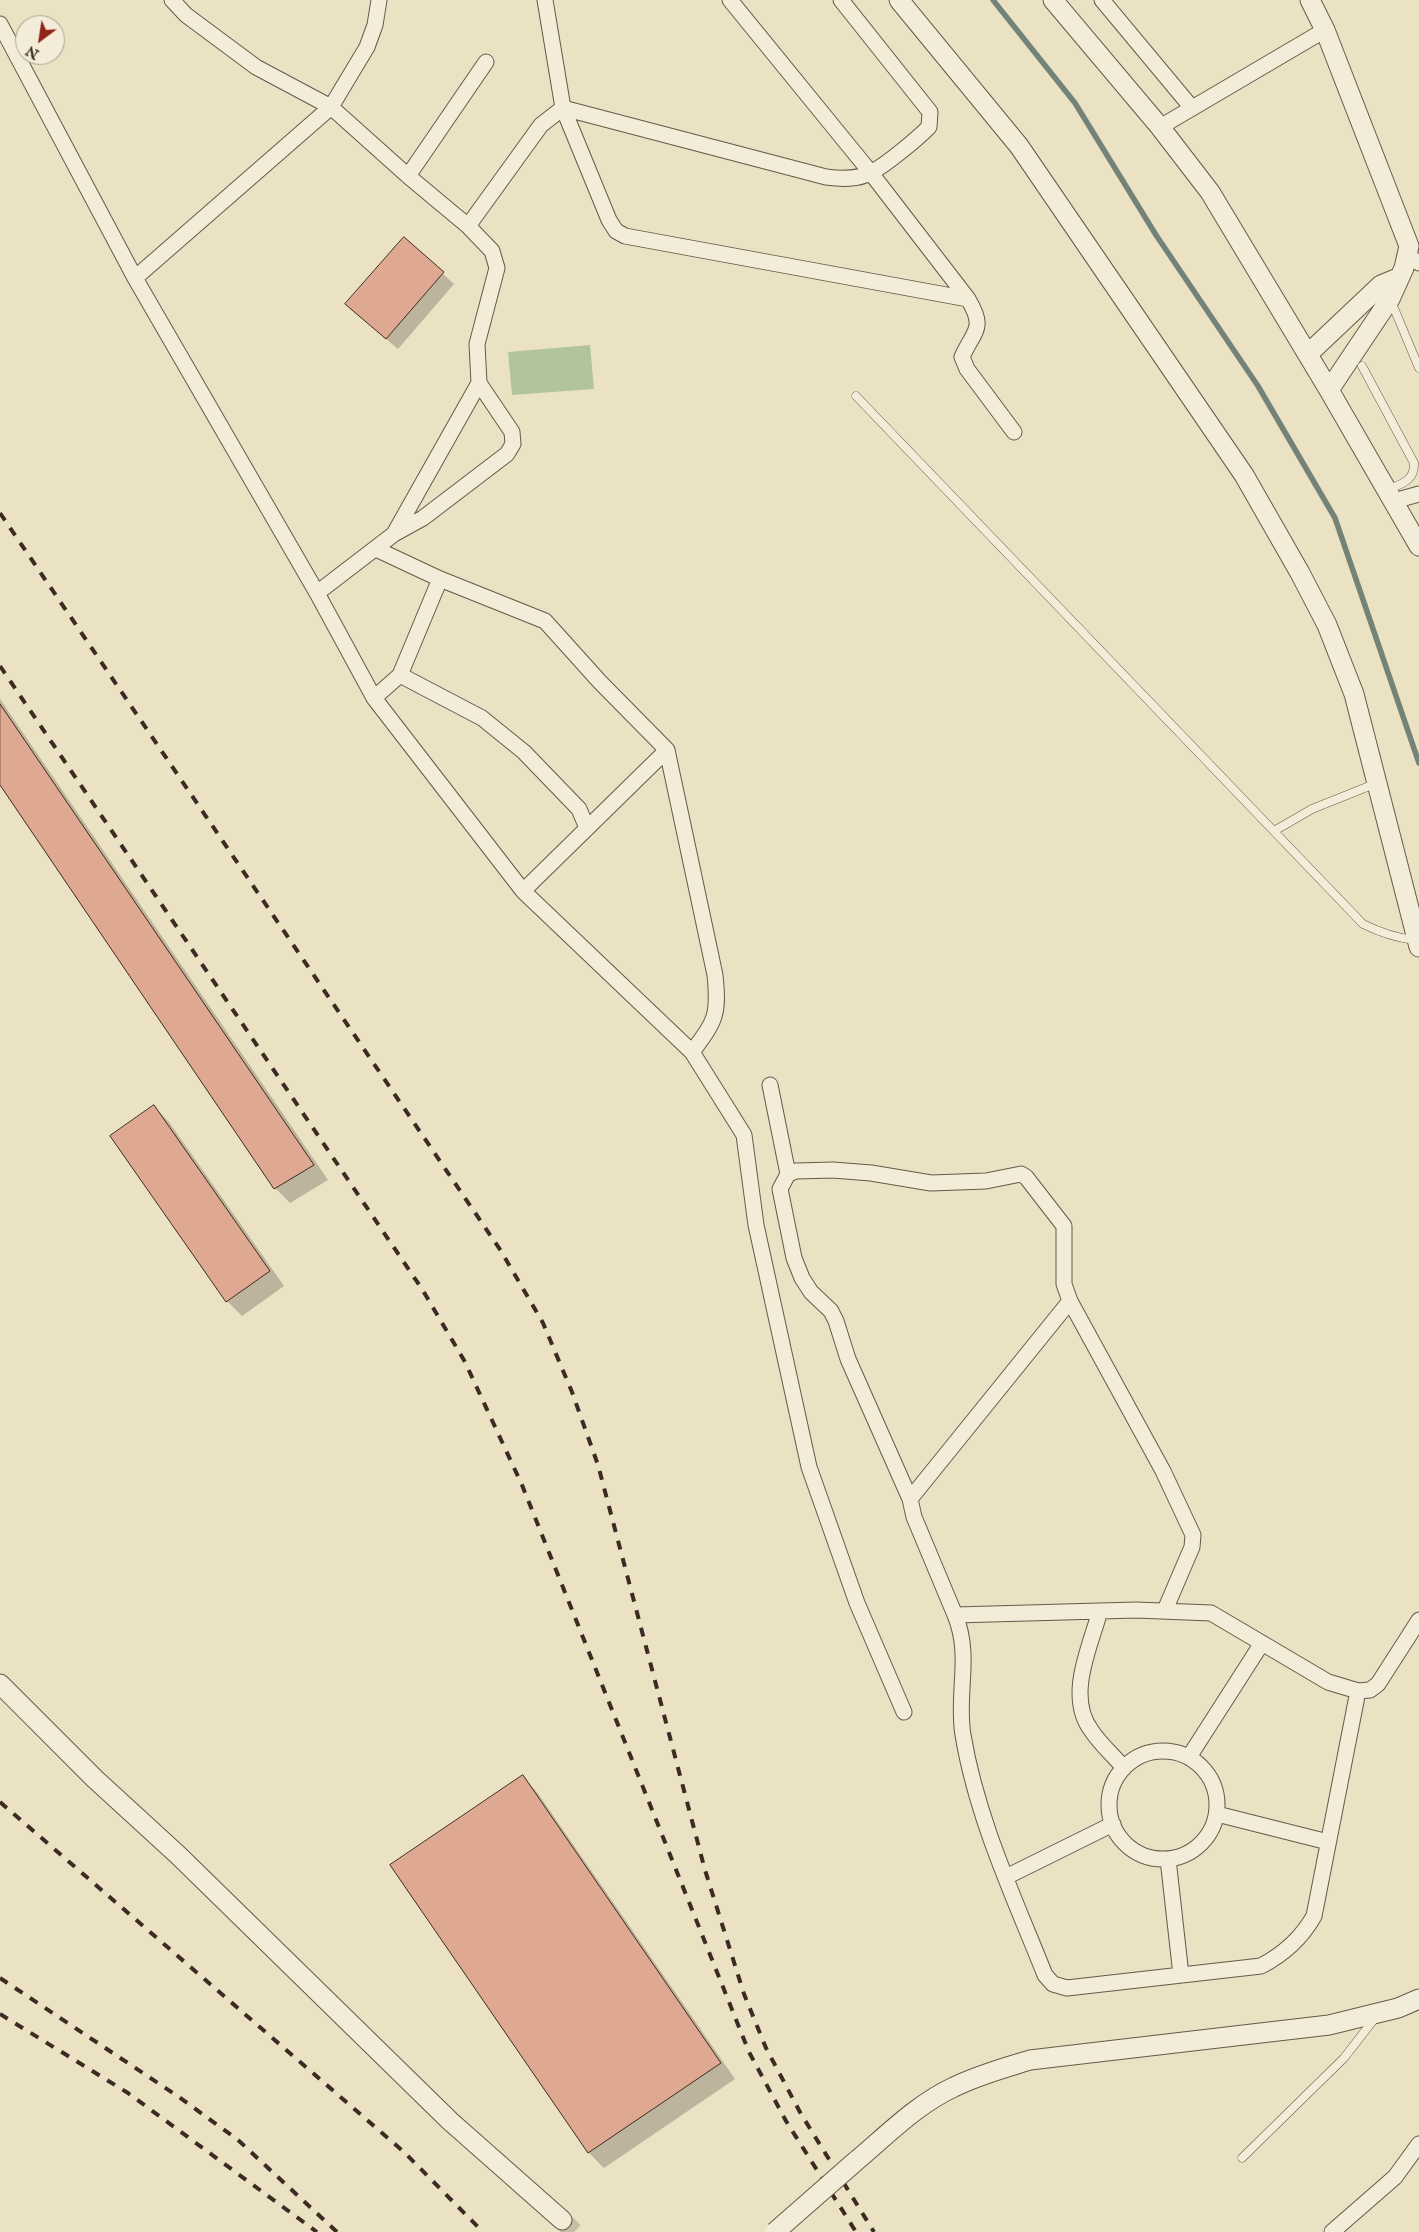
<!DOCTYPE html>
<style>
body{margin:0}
#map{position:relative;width:1419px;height:2232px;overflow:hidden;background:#ebe2c4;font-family:"IM FELL English",serif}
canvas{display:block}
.north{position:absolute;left:15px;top:15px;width:50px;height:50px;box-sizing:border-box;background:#f2ecd9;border:1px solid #aa9e90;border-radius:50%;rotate:211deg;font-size:14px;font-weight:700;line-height:20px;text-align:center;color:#3d2a22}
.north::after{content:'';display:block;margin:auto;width:18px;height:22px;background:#8f2418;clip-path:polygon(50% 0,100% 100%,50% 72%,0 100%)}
</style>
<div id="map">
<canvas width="1419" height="2232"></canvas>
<div class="north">N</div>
</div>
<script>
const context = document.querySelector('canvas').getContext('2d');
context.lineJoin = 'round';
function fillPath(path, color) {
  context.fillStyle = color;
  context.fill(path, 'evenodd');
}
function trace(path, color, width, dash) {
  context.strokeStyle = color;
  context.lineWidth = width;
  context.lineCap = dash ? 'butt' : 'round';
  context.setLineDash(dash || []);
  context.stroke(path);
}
fillPath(new Path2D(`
 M590 345 594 389 512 395 508 352Z`), '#b2c499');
fillPath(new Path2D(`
 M404 239 454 284 398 349 358 315Z
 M0 699 328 1180 290 1203 275 1188 0 783Z
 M154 1107 169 1122 284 1286 242 1316 227 1301Z
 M523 1777 537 1792 735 2079 604 2168 589 2153 392 1866Z`), '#0003');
trace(new Path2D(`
 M993 0 1075 103 1156 235 1258 386 1335 518 1419 763`), '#748378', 5.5);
const building = new Path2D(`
 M404 237 444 272 386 339 345 304Z
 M0 704 314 1165 274 1189 0 785Z
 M154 1105 270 1271 226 1302 110 1136Z
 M523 1775 721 2063 588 2153 390 1865Z`);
fillPath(building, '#dea990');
trace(building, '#3d2a22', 1);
trace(new Path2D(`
 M562 2220 574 2232`), '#c8bda4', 19, [19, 9]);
const service = new Path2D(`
 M1391 301 1419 368
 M1362 366 1414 463C1415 481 1401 484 1387 490
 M856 396 1363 924C1381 933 1396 938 1415 940
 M1274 831 1312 809 1377 783
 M1242 2158 1344 2058 1375 2018`);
const minor = new Path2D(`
 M172 0 186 15 256 67 331 107 408 176 468 226 492 251 497 268 477 344 479 383 394 534 317 593
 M545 0 563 108 826 177C841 179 858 180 872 172 887 164 917 139 929 127L930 112 841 0
 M1102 0 1192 108
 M0 24 135 278 317 593 374 698 523 891 692 1052 744 1135 756 1225 809 1467 857 1603 904 1712
 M1160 127 1325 30
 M408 176 486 62
 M468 226 541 125 563 108 609 220 616 231 625 236 968 299 871 173 730 0
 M1408 256 1419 263
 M135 278 331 107 367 47 375 25 379 0
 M968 299C986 329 974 330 962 357L967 369 1014 432
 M1394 501 1419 494
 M394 534 423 518 507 454 513 444 512 432 479 383
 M376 549 440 579
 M400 675 482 718 524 752 579 809 587 828
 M374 698 400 675 440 579 545 621 600 682 667 750 715 975C719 1015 716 1020 692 1052
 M523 891 667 750
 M770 1085 788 1174
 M910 1499 1070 1301
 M1100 1611C1090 1647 1066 1696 1091 1730 1100 1744 1113 1755 1124 1768
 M955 1615 914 1517 910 1499 848 1359 836 1321 831 1311 811 1292 802 1278 794 1258 780 1189 788 1174 796 1171 833 1170 871 1173 931 1183 986 1181 1021 1174 1026 1177 1064 1226V1284L1070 1301 1163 1471 1193 1535 1192 1547 1165 1610
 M1358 1691 1314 1916C1301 1939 1284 1954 1261 1966L1067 1988 1053 1984 1045 1975C1014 1897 977 1819 963 1735 956 1694 972 1656 955 1615L1136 1610 1211 1613 1328 1682 1358 1691 1370 1690 1378 1684 1419 1620
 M1109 1805a54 54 0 1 1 108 0a54 54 0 1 1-108 0Z
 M1189 1757 1262 1643
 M1217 1814 1328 1842
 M1168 1859 1181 1975
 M1006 1877 1113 1824
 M1332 2232 1395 2177 1419 2144`);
const tertiary = new Path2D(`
 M899 0 1019 146 1244 475 1300 573 1327 625 1354 694 1419 947
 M1053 0 1160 127 1210 192 1329 390 1419 546
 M1310 0 1325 30 1409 246 1404 268 1390 299 1329 390
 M1308 354 1381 285 1398 278
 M0 1684 95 1779 178 1855 450 2121 562 2220
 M856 2161C887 2135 917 2104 954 2087 978 2075 1004 2068 1030 2060L1329 2025 1398 2008 1419 1999`);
trace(service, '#68584a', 9);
trace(minor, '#68584a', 17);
trace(tertiary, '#68584a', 21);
trace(service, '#f2ecd9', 8);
trace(minor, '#f2ecd9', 15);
trace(tertiary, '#f2ecd9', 19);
trace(new Path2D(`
 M0 513 501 1251 543 1323 572 1392 598 1465 705 1870 744 1994 766 2048 801 2114 874 2232
 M0 666 422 1289 465 1362 522 1485 749 2052 786 2121 856 2232
 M0 1802 404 2152 483 2232
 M0 1978 179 2097 238 2140 337 2232
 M0 2014 128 2093 317 2232`), '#3d2a22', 4, [9, 9]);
const tertiaryBridge = new Path2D(`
 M775 2232 856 2161`);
trace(tertiaryBridge, '#68584a', 21, []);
trace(tertiaryBridge, '#f2ecd9', 19);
</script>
